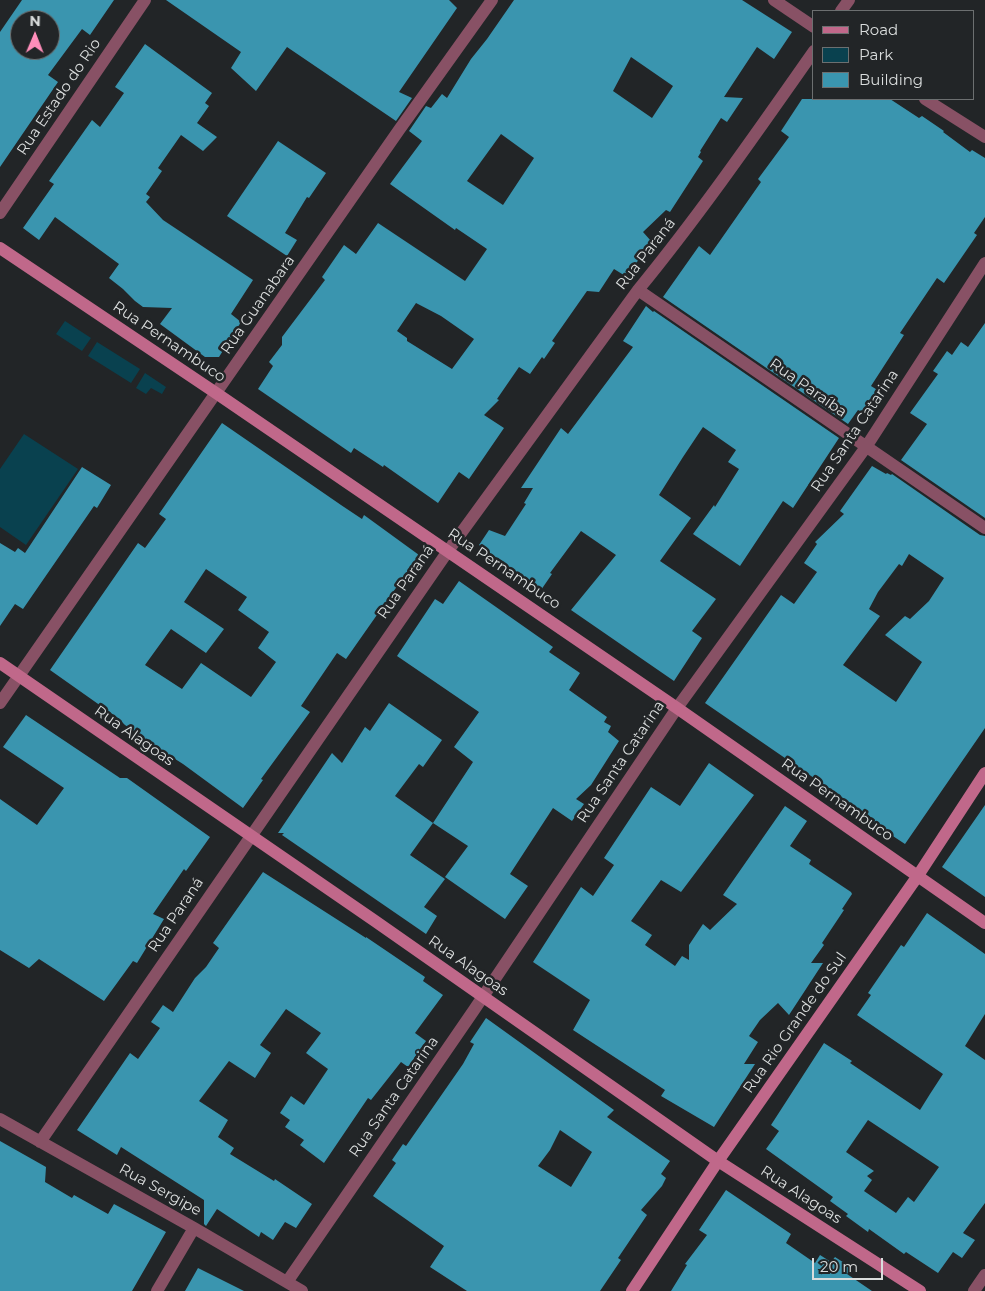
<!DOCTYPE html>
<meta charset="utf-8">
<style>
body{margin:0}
#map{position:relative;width:985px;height:1291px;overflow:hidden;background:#222527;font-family:Montserrat,sans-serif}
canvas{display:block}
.legend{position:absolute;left:812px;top:10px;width:162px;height:90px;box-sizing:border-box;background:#222527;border:1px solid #6c6f70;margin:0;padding:6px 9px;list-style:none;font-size:15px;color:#dadddd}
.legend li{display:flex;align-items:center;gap:10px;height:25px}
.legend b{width:25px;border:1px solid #6c6f70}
.north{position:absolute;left:10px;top:10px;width:50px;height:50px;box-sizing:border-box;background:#222527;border:1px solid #6c6f70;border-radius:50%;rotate:1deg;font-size:14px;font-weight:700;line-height:20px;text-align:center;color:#dadddd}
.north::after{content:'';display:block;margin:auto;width:18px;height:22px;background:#ff8eba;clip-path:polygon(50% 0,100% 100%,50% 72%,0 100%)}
.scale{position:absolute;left:812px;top:1258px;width:71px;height:22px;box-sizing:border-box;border:2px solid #dadddd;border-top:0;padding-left:6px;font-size:15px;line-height:18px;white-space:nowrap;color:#dadddd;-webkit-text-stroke:4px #222527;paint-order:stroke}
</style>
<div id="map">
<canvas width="985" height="1291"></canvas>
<ul class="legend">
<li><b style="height:6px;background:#c0688a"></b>Road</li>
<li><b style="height:14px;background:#09414f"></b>Park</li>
<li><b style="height:14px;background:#3a95af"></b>Building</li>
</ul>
<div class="north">N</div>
<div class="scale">20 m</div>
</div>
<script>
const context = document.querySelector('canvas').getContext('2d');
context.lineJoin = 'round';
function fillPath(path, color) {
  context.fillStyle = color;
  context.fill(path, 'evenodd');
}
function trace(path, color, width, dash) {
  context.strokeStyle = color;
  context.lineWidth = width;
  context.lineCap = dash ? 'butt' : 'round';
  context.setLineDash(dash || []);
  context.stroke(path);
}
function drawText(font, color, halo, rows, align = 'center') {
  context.font = font + ' Montserrat,sans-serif';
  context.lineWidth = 5;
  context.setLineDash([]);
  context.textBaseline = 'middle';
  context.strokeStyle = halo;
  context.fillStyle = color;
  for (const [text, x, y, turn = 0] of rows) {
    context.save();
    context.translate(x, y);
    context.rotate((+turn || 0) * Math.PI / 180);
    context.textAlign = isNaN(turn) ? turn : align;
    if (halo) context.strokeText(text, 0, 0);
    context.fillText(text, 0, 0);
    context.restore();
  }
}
fillPath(new Path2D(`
 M65 321 91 338 82 351 56 334Z
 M97 342 140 369 131 383 88 356Z
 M145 373 166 387 162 394 151 388 146 394 136 388Z
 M24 434 78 469 26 545 0 527V469Z`), '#09414f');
fillPath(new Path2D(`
 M22 0H114L90 35 82 29 48 75 58 82 0 167V32ZM20 20H50V50H20Z
 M166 0H449L457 8 399 92 412 98 396 121 287 47 256 91 231 68 241 52Z
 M514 0H742L792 32 774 59 757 47 724 97 743 98 727 122 721 118 700 151 701 152 698 157 703 161 670 212 666 210 643 232 651 241 627 277 614 269 599 292 587 291 552 341 555 343 544 359 542 357 530 374 519 367 497 399 499 400 484 415 504 428 469 479 459 472 438 503 384 465 383 467 354 448 351 453 258 389 273 366 269 362 282 345V337L325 280 322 277 344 245 356 254 378 223 465 281 487 249 456 228 455 230 390 184 422 141 409 131 426 106 431 108 442 94 447 98 471 59 487 39ZM631 57 673 86 652 118 613 91ZM501 134 534 158 503 205 467 181ZM416 303 441 316 474 339 452 369 407 341V338L397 331Z
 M145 44 212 93 205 103 209 106 197 123 217 137 203 151 181 135 158 168 162 171 146 194 150 197 146 202 163 220 253 280 231 314 241 322 219 357H205L160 324 172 308 143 307 135 301 123 289 109 278 119 264 55 217 39 240 23 228 54 184 49 181 92 120 100 127 124 93 115 87Z
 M802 99H890L919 118 922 116 944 131 943 132 970 152 972 150 985 158V217L974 233 977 235 944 283 937 278 900 333 904 335 871 386 879 391 864 413 858 410 848 424 663 297 699 246 710 255 761 182 758 179 789 137 781 131Z
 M278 141 326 173 309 198 307 197 285 233 297 240 287 256 227 216Z
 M646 306 653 312 654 311 839 438 793 508 783 501 740 566 693 534 714 505 715 507 739 469 728 462 736 450 703 427 683 457 659 495 691 518 660 561 716 599 692 631 702 638 674 681 571 610 616 555 581 531 550 573 552 574 541 590 479 545 489 530 505 536 526 504 524 503 533 488H521L561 428 568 434 633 347 623 341Z
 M985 323V518L901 460 927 424 910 413 938 374 933 371 947 351 952 355 961 342 968 347Z
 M222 423 341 505 362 519 364 515 419 555 346 659 337 653 301 706 310 712 261 779 263 780 243 808 183 764 172 757 170 760 154 748 155 746 125 725 118 718 50 670 138 543 145 548 166 519 159 514ZM206 569 247 597 238 610 269 632 258 648 276 662 251 697 201 663 182 689 145 665 171 629 206 653 224 629 184 602Z
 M872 466 886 474 887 473 891 475 892 474 980 535 985 536V728L905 844 873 823 875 820 705 703 781 595 794 604 817 572 804 563 817 544 815 542 844 514 840 511ZM909 554 944 578 929 601 910 619 905 616 885 635 922 662 896 702 843 665 880 616 869 609 878 592 899 564 902 566Z
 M82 467 111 485 97 508 94 506 23 609 15 604 0 626V543L15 552 18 548 25 553Z
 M459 581 553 647 549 652 580 673 569 690 607 717 604 722 611 726 608 732 619 741 591 785 576 799 584 804 572 821 553 808 510 874 528 886 505 919 445 877 468 846 433 823 410 855 445 879 424 907 437 916 426 934 282 835 284 833H278L332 753 342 763 365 727 370 731 389 703 442 740 423 767 419 764 395 796 433 823 473 762 454 747 479 712 397 656 435 599 443 604Z
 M26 715 120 778H127L210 837 186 871 184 869 153 914 164 919 137 963 133 961 104 1001 39 959 29 968 0 950V799L37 825 64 788 3 747Z
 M709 763 754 795 681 892 661 880 631 921 652 935 645 945 675 966 682 956 689 960V945L703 924 710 930 737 904 723 895 785 806 807 821 790 846 811 860 809 864 851 892 852 894 842 909 844 910 822 943 824 945 811 963H823L789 1015 778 1003 760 1020 749 1036 758 1042 744 1064H755L714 1127 661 1096 665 1090 573 1030 590 1000 533 962 581 887 593 896 614 865 604 858 651 787 680 806Z
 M985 805V897L942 867Z
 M263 872 366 938V937L425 977 423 981 443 995 415 1033 426 1041 408 1067 401 1062 371 1100 368 1098 324 1163 300 1145 304 1140 285 1127 290 1120 280 1113 291 1096 304 1105 328 1069 306 1053 321 1033 286 1009 260 1045 271 1053 255 1078 229 1061 199 1101 228 1120 218 1137 234 1148 230 1154 274 1181 275 1179 312 1204 296 1228 285 1222 273 1240 261 1232 259 1237 217 1209 206 1226 204 1224V1200L121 1147 117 1155 77 1130 130 1053 138 1059 160 1028 151 1022 163 1005 173 1012 195 978 206 967 219 948 213 943Z
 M927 913 985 954V1014L965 1046 985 1060V1203L963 1233 975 1240 962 1258 953 1252 938 1273 906 1252 904 1254 869 1229 868 1232 846 1216 848 1214 830 1201 833 1197 766 1149 779 1131 771 1125 824 1043 852 1061 850 1063 920 1110 930 1094 943 1074 857 1015 871 995 868 993 901 945 904 947ZM868 1120 939 1167 914 1202 908 1197 896 1213 864 1191 872 1180 867 1176 874 1171 846 1152Z
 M486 1018 614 1110 607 1117 670 1161 661 1174 666 1178 662 1186 641 1210 647 1215 618 1258 621 1260 600 1291H467L430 1267 444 1246 373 1196 396 1163 392 1160 403 1144 406 1146 463 1064 474 1044 470 1042ZM560 1130 592 1152 571 1187 538 1166 550 1150Z
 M0 1141 46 1167 45 1182 72 1198 74 1195 108 1214 114 1204 166 1232 132 1291H0Z
 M726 1190 791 1234 786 1243 815 1263 820 1255 831 1262 835 1257 852 1268 847 1274 872 1291H671L687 1265 685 1264 707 1235 699 1230Z
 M198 1268 244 1291H185Z`), '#3a95af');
trace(new Path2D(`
 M774 0 814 27
 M841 11 849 0
 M925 99 985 137
 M0 213 145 0
 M638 290 985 528
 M0 703 399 130 492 0
 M0 1119 194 1228 302 1291
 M40 1142 448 551 638 290C701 213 757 132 814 51
 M287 1282 474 1010 677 708 866 447 985 263
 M157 1291 194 1228
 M974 1291 985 1275`), '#885165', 12);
trace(new Path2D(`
 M0 248 216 393 677 708 985 923
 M0 663 375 921 718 1161 920 1291
 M632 1291 718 1161 917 877 985 773`), '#c0688a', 12);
drawText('15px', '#dadddd', '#222527', [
 ["Rua Estado do Rio",59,97,-56],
 ["Rua Paraná",646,254,-52],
 ["Rua Guanabara",258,305,-55],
 ["Rua Pernambuco",169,342,34],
 ["Rua Paraíba",808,388,35],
 ["Rua Santa Catarina",855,431,-56],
 ["Rua Pernambuco",504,569,34],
 ["Rua Paraná",406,582,-55],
 ["Rua Alagoas",134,736,35],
 ["Rua Santa Catarina",621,762,-56],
 ["Rua Pernambuco",837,800,35],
 ["Rua Paraná",176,915,-56],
 ["Rua Alagoas",468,966,35],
 ["Rua Rio Grande do Sul",795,1023,-55],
 ["Rua Santa Catarina",394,1097,-55],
 ["Rua Sergipe",160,1190,29],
 ["Rua Alagoas",801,1195,33]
]);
</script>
